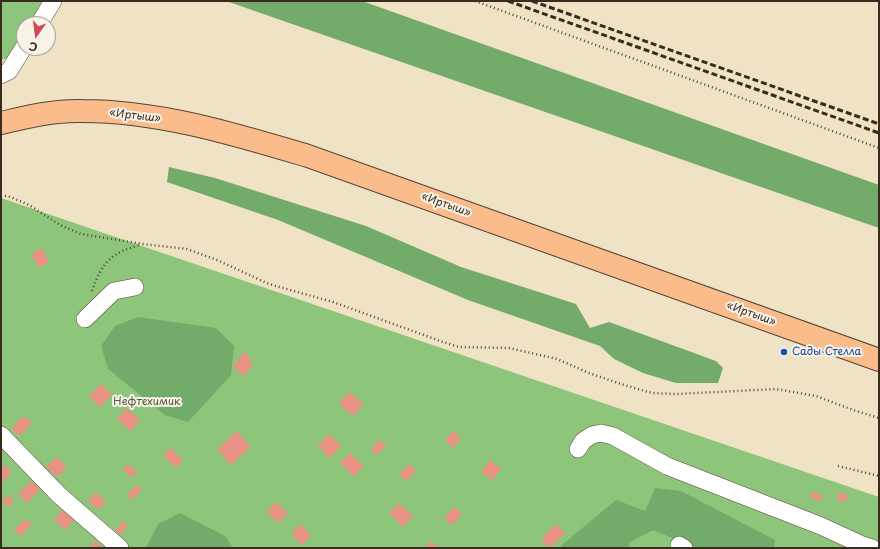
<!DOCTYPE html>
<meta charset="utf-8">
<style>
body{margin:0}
#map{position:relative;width:880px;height:549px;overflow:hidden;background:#efe2c5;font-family:"Playpen Sans",sans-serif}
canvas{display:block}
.frame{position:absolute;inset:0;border:2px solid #3b2a1e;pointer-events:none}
.north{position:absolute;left:16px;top:16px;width:40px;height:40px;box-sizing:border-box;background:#f7f3e8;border:1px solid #aca397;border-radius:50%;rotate:194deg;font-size:11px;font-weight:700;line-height:16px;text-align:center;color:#3b2a1e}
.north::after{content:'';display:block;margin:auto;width:14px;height:18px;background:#d1495b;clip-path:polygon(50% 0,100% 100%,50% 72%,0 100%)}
</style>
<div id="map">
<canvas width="880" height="549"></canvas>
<div class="frame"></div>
<div class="north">С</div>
</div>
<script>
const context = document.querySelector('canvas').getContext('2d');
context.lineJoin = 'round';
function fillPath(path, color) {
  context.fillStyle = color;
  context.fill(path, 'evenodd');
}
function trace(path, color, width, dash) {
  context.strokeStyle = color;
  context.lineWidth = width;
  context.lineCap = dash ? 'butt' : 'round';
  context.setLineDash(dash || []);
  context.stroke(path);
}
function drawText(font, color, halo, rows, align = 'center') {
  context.font = font + ' "Playpen Sans",sans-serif';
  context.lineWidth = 4;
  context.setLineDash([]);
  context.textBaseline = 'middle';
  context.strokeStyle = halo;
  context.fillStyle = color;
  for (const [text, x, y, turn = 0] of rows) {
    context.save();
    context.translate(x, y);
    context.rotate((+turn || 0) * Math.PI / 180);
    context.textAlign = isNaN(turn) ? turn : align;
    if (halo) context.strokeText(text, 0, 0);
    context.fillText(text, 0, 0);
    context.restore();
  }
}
fillPath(new Path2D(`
 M1 1H42L30 24H24V34L11 57 1 60Z
 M1 198 879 497V548H1Z`), '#8dc67a');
fillPath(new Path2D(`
 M226 1H362L879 185V228Z
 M169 167 215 178 366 226 461 267 576 304 590 328 609 322 716 361 723 368 718 383H676L643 373 614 359 600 346 468 300 278 220 167 182Z
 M138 317 216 328 234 346 231 375 188 422 165 415 108 369 101 346 115 326Z
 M655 488 681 491 775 540 774 548H696L653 530 630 542 629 548H561L563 544 616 500 645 511Z
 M180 513 225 536 233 548H147V546L158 524Z`), '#72ab6a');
fillPath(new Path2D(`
 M42 248 49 262 39 268 31 255Z
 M244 352 251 358 249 361 253 364 244 376 233 367Z
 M101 384 112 395 100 407 89 396Z
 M349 392 364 404 353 416 339 404Z
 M127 408 140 421 130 431 117 419Z
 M23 416 32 423 20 436 11 428Z
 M237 431 251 447 231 465 217 449Z
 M452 431 461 437 454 448 445 441Z
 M329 434 341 446 330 458 318 446Z
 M380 440 386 446 377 455 371 449Z
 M170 448 183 460 176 468 163 456Z
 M350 453 364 466 354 476 340 463Z
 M57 457 67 467 57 477 46 467Z
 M490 460 501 469 492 480 481 472Z
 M128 464 137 472 132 478 123 469Z
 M409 464 416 471 406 481 399 474Z
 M5 465 12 472 1 484V469Z
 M31 481 40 489 27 503 18 494Z
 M137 485 142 489 132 500 127 495Z
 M96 492 106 502 98 510 88 501Z
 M811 492 823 495 821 501 810 498Z
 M839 492 848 495 846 502 837 500Z
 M8 495 14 500 8 507 2 501Z
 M276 502 288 513 278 523 266 512Z
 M399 503 413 516 403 527 389 513Z
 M454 507 462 514 452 525 444 518Z
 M63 510 74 520 65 530 54 519Z
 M25 519 32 524 20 536 14 530Z
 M123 521 128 526 120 535 115 530Z
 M300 524 311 535 302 545 291 534Z
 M556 524 565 533 550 548 541 539Z
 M95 541 102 548H88Z
 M431 541 439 548H424Z`), '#e89283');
const minor = new Path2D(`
 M39 24 53 1
 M1 75 9 71 24 47
 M85 319 114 291 135 287
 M1 435 59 495 120 548
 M578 449 583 441 592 435 601 433 613 436 667 466 821 526 860 544 872 548
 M679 545 684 548`);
const major = new Path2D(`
 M1 123C27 117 55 110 82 111 159 111 234 134 308 156L879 360`);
trace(minor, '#564637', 18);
trace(major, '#564637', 24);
trace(new Path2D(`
 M475 1 879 148
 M1 196H8L29 205 60 225 81 234 143 244 187 249 217 260 269 284 333 302 443 342 459 347 509 348 557 359 589 373 624 385 652 393 677 394 776 389 816 396 853 410 879 418
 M92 291C102 262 111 253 140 245
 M838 466 879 476`), '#564637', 2.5, [1, 3]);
trace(minor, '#fff', 17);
trace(major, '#fabc8b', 22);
trace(new Path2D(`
 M508 1 879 133
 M532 1 879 124`), '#3b2a1e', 3, [6, 3]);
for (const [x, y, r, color] of [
 [784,352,4,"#1a4fb4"]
]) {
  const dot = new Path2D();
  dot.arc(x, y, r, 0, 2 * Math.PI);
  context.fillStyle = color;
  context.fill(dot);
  trace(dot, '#f7f3e8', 1.5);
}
drawText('11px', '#3b2a1e', '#f7f3e8', [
 ["«Иртыш»",135,116,7],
 ["«Иртыш»",446,205,20],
 ["«Иртыш»",751,314,20]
]);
drawText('11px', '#164399', '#f7f3e8', [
 ["Сады Стелла",792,352]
], 'left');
drawText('11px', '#54593a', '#f7f3e8', [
 ["Нефтехимик",147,402]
]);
</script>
